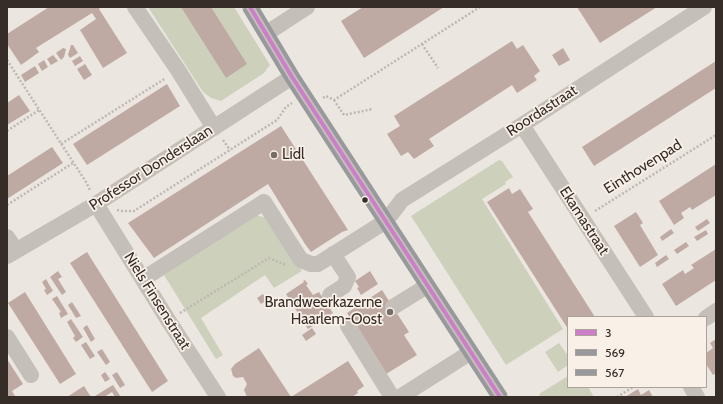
<!DOCTYPE html>
<style>
body{margin:0}
#map{position:relative;width:723px;height:404px;overflow:hidden;background:#ece6e1;font-family:Cabin,sans-serif}
canvas{display:block}
.frame{position:absolute;inset:0;border:8px solid #362c28;pointer-events:none}
.legend{position:absolute;left:567px;top:316px;width:140px;height:72px;box-sizing:border-box;background:#f9f1e8;border:1px solid #aba29b;margin:0;padding:5px 7px;list-style:none;font-size:12px;color:#362c28}
.legend li{display:flex;align-items:center;gap:8px;height:20px}
.legend b{width:20px;border:1px solid #aba29b}
</style>
<div id="map">
<canvas width="723" height="404"></canvas>
<div class="frame"></div>
<ul class="legend">
<li><b style="height:5px;background:#cd7ec9"></b>3</li>
<li><b style="height:5px;background:#97999c"></b>569</li>
<li><b style="height:5px;background:#97999c"></b>567</li>
</ul>
</div>
<script>
const context = document.querySelector('canvas').getContext('2d');
context.lineJoin = 'round';
function fillPath(path, color) {
  context.fillStyle = color;
  context.fill(path, 'evenodd');
}
function trace(path, color, width, dash) {
  context.strokeStyle = color;
  context.lineWidth = width;
  context.lineCap = dash ? 'butt' : 'round';
  context.setLineDash(dash || []);
  context.stroke(path);
}
function drawText(font, color, halo, rows, align = 'center') {
  context.font = font + ' Cabin,sans-serif';
  context.lineWidth = 3.5;
  context.setLineDash([]);
  context.textBaseline = 'middle';
  context.strokeStyle = halo;
  context.fillStyle = color;
  for (const [text, x, y, turn = 0] of rows) {
    context.save();
    context.translate(x, y);
    context.rotate((+turn || 0) * Math.PI / 180);
    context.textAlign = isNaN(turn) ? turn : align;
    if (halo) context.strokeText(text, 0, 0);
    context.fillText(text, 0, 0);
    context.restore();
  }
}
fillPath(new Path2D(`
 M148 7H234L270 65 264 73 221 101 211 98 203 92Z
 M499 160 502 161 513 177 505 182 506 184 482 199 563 329 506 365 411 216Z
 M256 215 267 218 302 271 274 288 265 275 201 318 223 355 216 359 164 275Z
 M559 343 568 356V365L558 372 545 352Z
 M568 376V387H588L594 397H541L539 394Z`), '#cdd1bb');
fillPath(new Path2D(`
 M49 7H101L99 9 127 53 103 68 80 30 96 19 92 13 36 48 39 52 21 65 7 44V34Z
 M181 7H211L247 64 226 78Z
 M363 7H444L364 58 341 21Z
 M577 7H657L600 43Z
 M512 41 517 49 523 45 540 71 534 76 537 80 517 93 512 85 429 139 434 146 414 159 408 152 401 156 387 134 400 126 394 116Z
 M71 45H73L78 53 70 58 68 55Z
 M63 48 66 49 64 57 61 60 56 53Z
 M563 48 570 60 559 66 552 55Z
 M53 55 58 61 51 65 47 59Z
 M80 56 83 61 75 66 72 61Z
 M44 60 48 67 42 71 38 64Z
 M716 61V88L594 166 582 147Z
 M85 64 92 75 84 80 77 69Z
 M35 66 39 73 25 82 21 75Z
 M167 84 180 106 87 165 73 144Z
 M19 95 30 111 7 125V103Z
 M281 126 348 230 342 232 311 252 305 244 268 184 154 258 128 223Z
 M52 147 63 163 7 199V176Z
 M716 164V195L692 210 690 207 681 213 684 218 674 225 659 201Z
 M509 188 512 194 520 189 533 209 528 212 595 317H568V329L487 202Z
 M636 212 643 223 640 225 658 255 640 267 614 226Z
 M707 219 710 223 698 231 695 227Z
 M671 229 674 233 662 241 660 237Z
 M706 230 708 234 697 241 694 237Z
 M686 242 689 246 677 254 674 250Z
 M716 249V280L676 306 662 284 683 270 685 274 694 268 691 265Z
 M87 252 168 381 152 392 70 263Z
 M666 255 669 259 657 267 655 263Z
 M58 271 62 277 58 279 66 292 62 295 50 277Z
 M370 271 378 284 361 295 357 288 359 287 355 281Z
 M46 279 53 291 47 295 44 290 46 289 42 282Z
 M305 280 308 284 306 285 313 295 319 292 333 313 308 329 286 294 304 282 303 281Z
 M382 290 409 332 404 335 417 355 386 374 347 313Z
 M25 292 76 374 60 384 8 303Z
 M263 294 267 300 261 304 257 298Z
 M57 296 68 314 61 318 59 313 61 312 52 299Z
 M72 302 81 316 76 318 68 305Z
 M71 319 83 337 76 342 73 338 75 336 67 322Z
 M87 325 95 339 91 342 83 328Z
 M312 328 316 334 306 341 302 335Z
 M716 339V373L713 375 706 364V353L713 348 710 343Z
 M86 342 95 356 90 359 81 345Z
 M259 348 291 397 348 361 364 386 357 391 358 393 352 397H247L244 390 247 384 243 377 236 378 233 376 231 369 235 364Z
 M102 349 110 362 106 365 97 352Z
 M7 359 23 384 12 391 15 396 13 397H7Z
 M105 372 110 379 105 382 101 375Z
 M117 372 125 385 120 388 112 375Z
 M113 385 121 397H115L112 392 104 397H96L95 396Z
 M84 386 91 397H67Z
 M638 389 641 395 649 390 653 397H625Z`), '#bfaaa3');
trace(new Path2D(`
 M422 44 438 68
 M7 60 86 182 90 190
 M323 98 326 96 334 100 480 7
 M334 100 344 115 373 109
 M7 131 39 110
 M223 140 230 150
 M61 144 166 78
 M7 205 73 163
 M117 210 122 211H134L277 120 286 107 292 103
 M595 211 716 135
 M180 313 269 258 286 265
 M617 397 633 387`), '#beb7b2', 2.5, [2, 2]);
trace(new Path2D(`
 M135 7 178 70 214 128
 M250 7 292 77 500 397
 M267 33 307 7
 M522 125 646 317
 M96 204 168 320 218 397
 M7 237 16 250
 M7 256 96 204 292 77
 M143 279 264 202 301 260 311 264H318L386 221 402 200 522 125 704 7
 M330 295 344 286 348 277 333 254
 M393 307 427 286
 M706 318 716 311
 M348 326 392 397
 M7 337 31 375
 M691 387 697 397
 M400 397 471 352`), '#c5bfba', 16);
trace(new Path2D(`
 M250 7 292 77 500 397`), '#cd7ec9', 4);
trace(new Path2D(`
 M245 10 287 80 493 397`), '#97999c', 4);
trace(new Path2D(`
 M257 7 297 74 505 394`), '#97999c', 4);
for (const [x, y, r, color] of [
 [274,155,4,"#766d69"],
 [365,200,3.5,"#362c28"],
 [390,312,4,"#766d69"]
]) {
  const dot = new Path2D();
  dot.arc(x, y, r, 0, 2 * Math.PI);
  context.fillStyle = color;
  context.fill(dot);
  trace(dot, '#f9f1e8', 1.5);
}
drawText('15px', '#362c28', '#f9f1e8', [
 ["Roordastraat",542,111,-33],
 ["Einthovenpad",643,167,-32],
 ["Professor Donderslaan",151,168,-33],
 ["Ekamastraat",584,221,57],
 ["Niels Finsenstraat",157,301,58]
]);
drawText('15px', '#362c28', '#f9f1e8', [
 ["Lidl",282,155],
 ["Brandweerkazerne",382,303,"right"],
 ["Haarlem-Oost",382,320,"right"]
], 'left');
</script>
